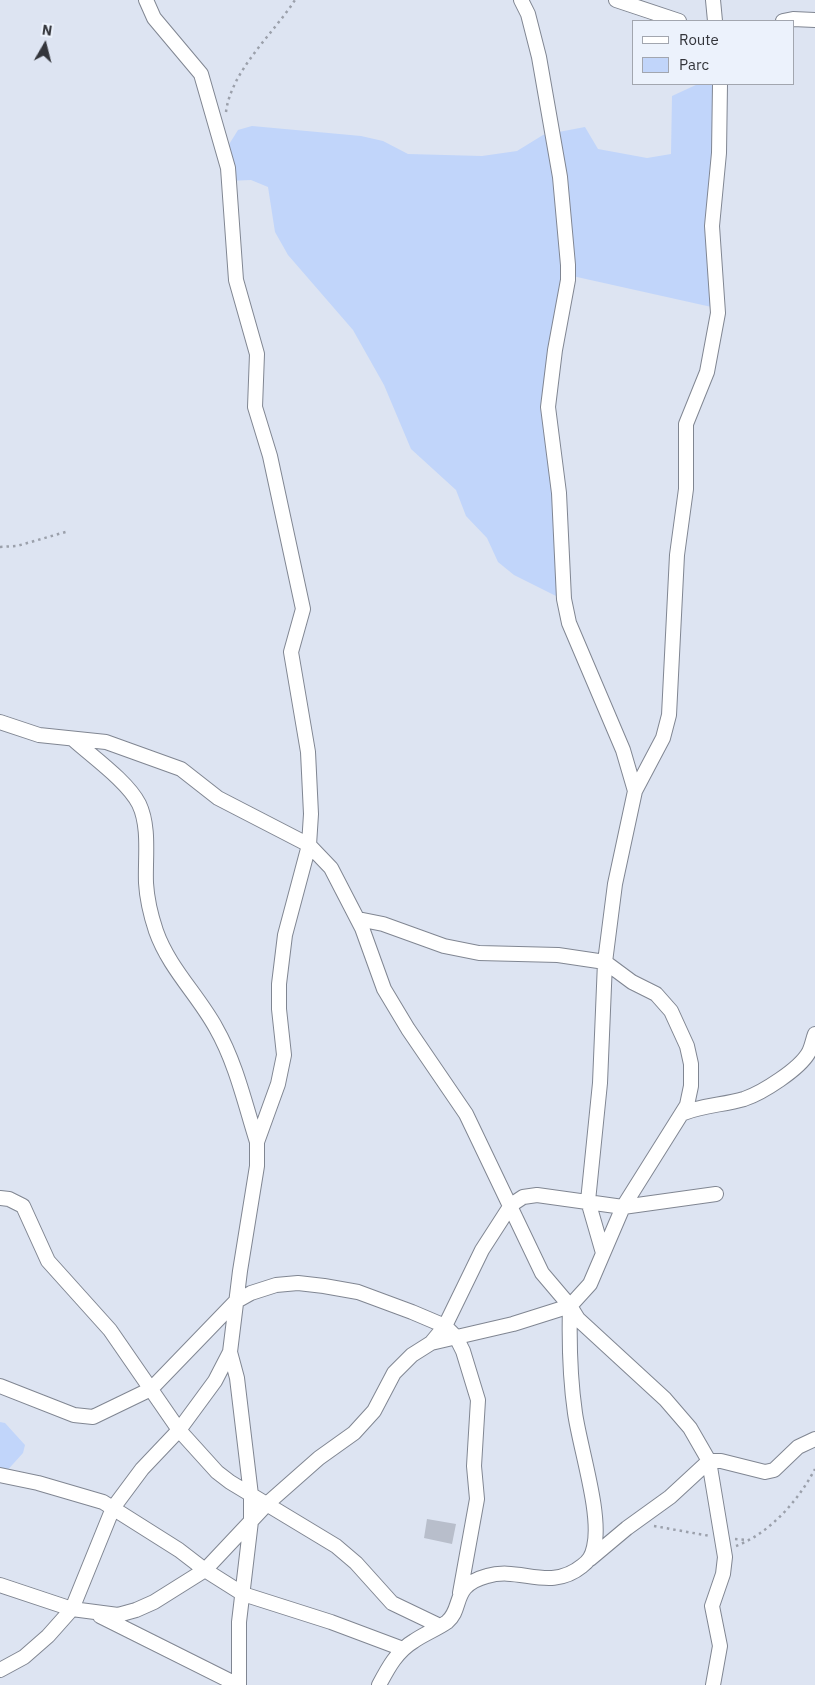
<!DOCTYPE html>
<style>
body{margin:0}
#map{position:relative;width:815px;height:1685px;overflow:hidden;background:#dde4f2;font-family:"IBM Plex Sans",sans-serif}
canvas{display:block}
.legend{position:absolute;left:632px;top:20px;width:162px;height:65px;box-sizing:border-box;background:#ecf2fc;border:1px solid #a2a6af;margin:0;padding:6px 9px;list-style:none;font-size:15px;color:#33353b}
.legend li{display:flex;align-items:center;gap:10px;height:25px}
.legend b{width:25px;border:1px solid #a2a6af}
.north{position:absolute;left:20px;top:20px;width:50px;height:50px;-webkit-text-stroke:4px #ecf2fc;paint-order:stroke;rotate:8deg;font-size:14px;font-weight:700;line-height:20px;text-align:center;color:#33353b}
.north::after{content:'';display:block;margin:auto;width:18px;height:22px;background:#33353b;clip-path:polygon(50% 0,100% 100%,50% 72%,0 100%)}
</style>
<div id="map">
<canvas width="815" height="1685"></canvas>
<ul class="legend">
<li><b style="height:6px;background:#fff"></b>Route</li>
<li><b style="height:14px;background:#c1d5fa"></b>Parc</li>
</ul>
<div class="north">N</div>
</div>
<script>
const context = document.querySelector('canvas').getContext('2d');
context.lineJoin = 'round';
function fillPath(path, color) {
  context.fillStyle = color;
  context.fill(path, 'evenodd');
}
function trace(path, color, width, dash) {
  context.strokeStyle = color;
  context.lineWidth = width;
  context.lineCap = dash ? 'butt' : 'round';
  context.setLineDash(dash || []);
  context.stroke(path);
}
fillPath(new Path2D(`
 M698 84H716V308L568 275 548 392 562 599 514 575 498 562 487 538 466 516 456 490 411 449 384 385 353 330 288 255 275 232 268 187 251 180 227 181 228 146 238 130 252 126 361 136 383 141 408 154 482 156 517 151 543 135 585 127 598 149 647 158 671 154 672 96Z
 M0 1422 5 1423 25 1445 23 1453 4 1474 0 1473Z`), '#c1d5fa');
fillPath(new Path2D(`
 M427 1519 456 1524 452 1544 424 1538Z`), '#b8becb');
const minor = new Path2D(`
 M146 0 154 18 201 74 228 168 236 280 257 354 255 407 270 456 303 609 291 652 308 752 311 814 309 845 285 935 279 984V1009L284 1055 278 1084 257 1142V1166L240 1271 230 1352 237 1378 251 1495V1521L239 1622V1685
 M521 0 528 14 539 57 560 177 568 265V280L555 350 548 407 559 493 564 599 569 623 623 750 635 791
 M616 0 679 21
 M713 0 715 21
 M783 21 793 19 815 20
 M0 722 39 735 106 742 181 769 218 798 309 845 331 868 362 928 384 989 408 1029 466 1114 542 1273 570 1306 578 1319 665 1399 690 1428 709 1461 725 1557 723 1574 712 1606 720 1646 713 1685
 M74 740C93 757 128 782 139 804 150 827 145 858 146 883 147 900 151 916 156 931 169 968 198 995 216 1028 236 1063 245 1104 257 1142
 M358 919 383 924 444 946 479 953 558 955 605 962 632 982 656 994 671 1011 687 1046 691 1064V1086L687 1105 623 1207 590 1284 570 1306
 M684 1113C703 1105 724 1105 744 1099 762 1093 800 1069 809 1052 812 1046 813 1039 815 1034
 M0 1198 9 1199 23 1206 48 1261 110 1330 179 1430 217 1472 230 1482 336 1546 356 1563 392 1603 440 1626
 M603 1253 588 1201 600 1083 605 962 615 884 635 791 663 738 669 715 677 555 686 489V424L707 372 718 313 712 226 719 153 720 84
 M0 1386 74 1415 93 1417 151 1389 235 1302 251 1293 276 1285 298 1283 324 1286 358 1292 412 1312 445 1326 456 1337 463 1351 478 1400 474 1466 477 1499 460 1593
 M0 1475 38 1483 103 1502 179 1550 205 1570 243 1594 331 1622 403 1649
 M590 1559 627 1528 670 1497 709 1461H721L765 1472 774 1470 798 1447 815 1439
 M0 1585 72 1609 118 1615 136 1610 154 1602 205 1570 268 1503 319 1458 354 1433 374 1411 394 1373 412 1355 431 1343 445 1326 482 1250 511 1205 523 1197 537 1195 623 1207 716 1194
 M100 1616 238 1685
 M0 1670 24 1657 48 1636 72 1609 113 1508 142 1469 179 1430 215 1381 230 1352
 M379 1685C388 1668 397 1651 414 1641 424 1634 437 1629 447 1622 464 1608 450 1586 487 1576 520 1566 550 1592 582 1566 589 1561 592 1556 594 1547 602 1515 580 1448 575 1413 570 1378 569 1342 570 1306L513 1324 431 1343`);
trace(minor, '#808692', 16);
trace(new Path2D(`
 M226 112C231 71 273 34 295 0
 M0 547 17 546 69 531
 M654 1526 710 1536
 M735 1539 749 1540
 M736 1546C770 1533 798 1501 815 1469`), '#9ba0ab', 2.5, [2.5, 4]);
trace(minor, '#fff', 14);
</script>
